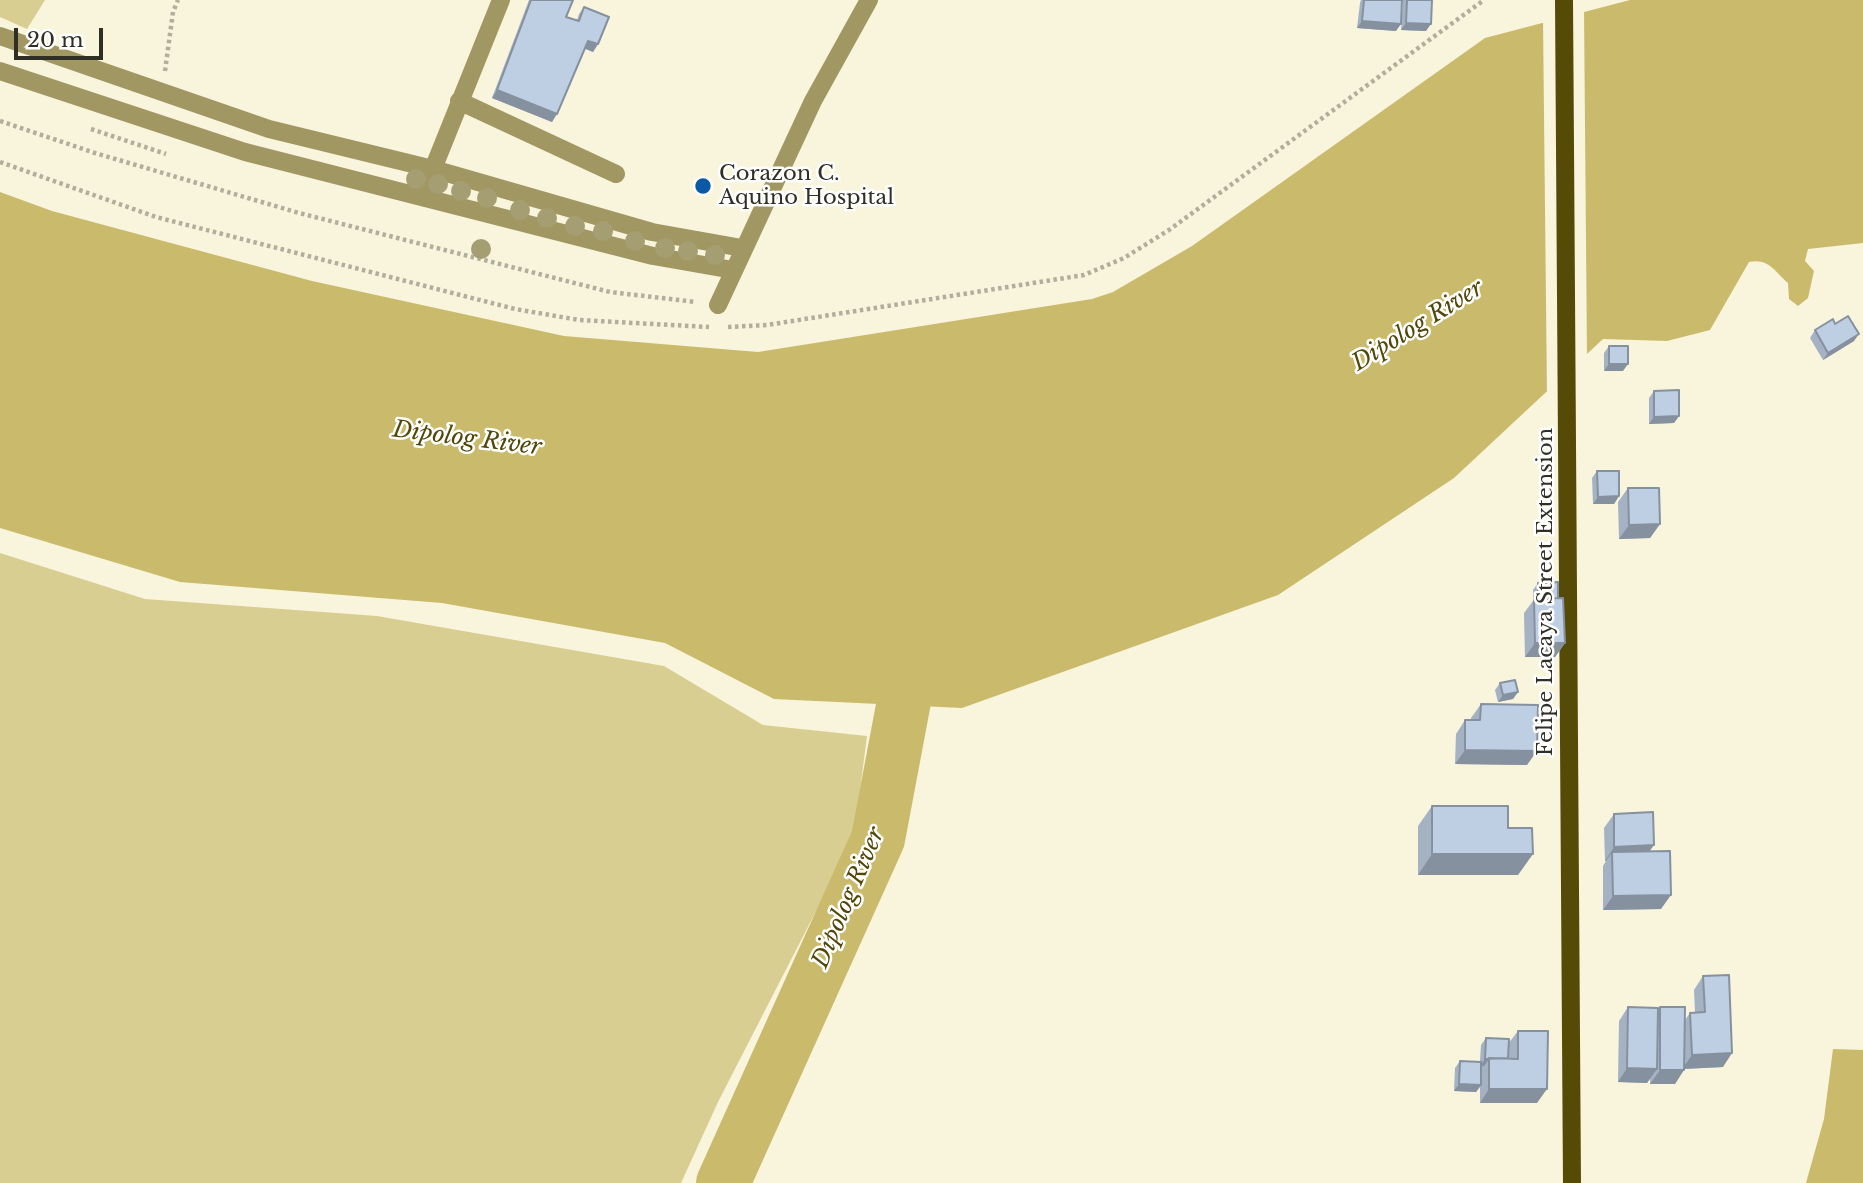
<!DOCTYPE html>
<style>
body{margin:0}
#map{position:relative;width:1863px;height:1183px;overflow:hidden;background:#f9f4dc;font-family:"Libre Baskerville",serif}
canvas{display:block}
.scale{position:absolute;left:14px;top:28px;width:89px;height:32px;box-sizing:border-box;border:4px solid #302f25;border-top:0;padding-left:9px;font-size:21px;line-height:24px;white-space:nowrap;color:#302f25;-webkit-text-stroke:5px #fff;paint-order:stroke}
</style>
<div id="map">
<canvas width="1863" height="1183"></canvas>
<div class="scale">20 m</div>
</div>
<script>
const context = document.querySelector('canvas').getContext('2d');
context.lineJoin = 'round';
function fillPath(path, color) {
  context.fillStyle = color;
  context.fill(path, 'evenodd');
}
function trace(path, color, width, dash) {
  context.strokeStyle = color;
  context.lineWidth = width;
  context.lineCap = dash ? 'butt' : 'round';
  context.setLineDash(dash || []);
  context.stroke(path);
}
function drawText(font, color, halo, rows, align = 'center') {
  context.font = font + ' "Libre Baskerville",serif';
  context.lineWidth = 5;
  context.setLineDash([]);
  context.textBaseline = 'middle';
  context.strokeStyle = halo;
  context.fillStyle = color;
  for (const [text, x, y, turn = 0] of rows) {
    context.save();
    context.translate(x, y);
    context.rotate((+turn || 0) * Math.PI / 180);
    context.textAlign = isNaN(turn) ? turn : align;
    if (halo) context.strokeText(text, 0, 0);
    context.fillText(text, 0, 0);
    context.restore();
  }
}
fillPath(new Path2D(`
 M0 0H45L27 29 0 17Z
 M0 553 145 599 377 616 664 666 763 725 867 736 854 837 718 1102 681 1183H0Z`), '#d9ce91');
fillPath(new Path2D(`
 M1630 0H1863V243L1808 249 1805 261 1814 271 1808 298 1798 306 1789 299 1788 283C1774 271 1769 258 1749 262L1710 330 1667 341 1603 339 1454 478 1278 595 962 708 774 699 665 643 442 603 180 582 0 528V192L52 211 312 281 564 336 758 352 1092 299 1113 292 1192 246 1485 38Z
 M1833 1049 1863 1050V1183H1806L1824 1119Z`), '#cabb6c');
fillPath(new Path2D(`
 M1577 10H1584L1587 359 1547 396 1543 19Z`), '#f9f4dc');
trace(new Path2D(`
 M723 1183 878 839 917 632`), '#cabb6c', 54);
trace(new Path2D(`
 M165 71 173 12 178 0
 M0 121 95 153 299 213 610 292 696 302
 M91 129 166 154
 M0 162 156 217 515 309 579 320 709 327
 M728 327 767 325 1084 275 1124 258 1169 230 1484 0`), '#b1ae9b', 4.5, [3.5, 3.5]);
trace(new Path2D(`
 M0 36 269 129 433 169 652 232 742 248
 M0 71 245 152 653 256 733 270
 M459 101 616 174
 M425 197 433 169 501 0
 M718 305 813 101 869 0`), '#a19762', 18);
trace(new Path2D(`
 M1564 0 1572 1183`), '#564b06', 18);
context.fillStyle = '#a69e73';
for (const [x, y] of [
 [416,179],
 [438,184],
 [461,191],
 [487,198],
 [520,210],
 [547,218],
 [575,226],
 [603,231],
 [635,241],
 [665,248],
 [481,249],
 [688,251],
 [715,255]
]) {
  context.beginPath();
  context.arc(x, y, 10, 0, 2 * Math.PI);
  context.fill();
}
fillPath(new Path2D(`
 M529 0H573L566 17 577 20 579 14 584 7 598 44 593 52 585 48 552 122 492 98Z
 M1361 0H1402L1396 31 1357 28 1360 3Z
 M1403 0H1432L1426 31 1401 30Z
 M1835 324 1854 341 1823 360 1810 338 1815 330Z
 M1609 346 1623 371H1604V353Z
 M1654 391 1679 416 1674 423 1649 424V398Z
 M1597 471 1619 496 1614 504H1593L1592 478Z
 M1628 488 1660 524 1650 538 1619 539 1618 502Z
 M1538 583 1558 598 1565 643 1555 657H1525L1524 613 1533 601V590Z
 M1500 683 1518 692 1513 699 1498 702 1495 690Z
 M1481 704 1527 765 1455 764 1456 734 1465 720H1471V718Z
 M1432 806 1508 828 1518 875H1418V826Z
 M1614 814 1649 852 1661 909 1603 910V866L1606 861H1605L1604 828Z
 M1703 976 1723 1067 1684 1069 1675 1084H1650V1078L1647 1083 1618 1082 1619 1021 1628 1007 1658 1010 1660 1007 1685 1020 1690 1013 1695 1012 1694 990Z
 M1518 1031 1537 1103H1480V1087L1476 1092 1454 1091 1455 1068 1460 1061H1480L1481 1045 1486 1038 1508 1044Z`), '#a4b2c3');
fillPath(new Path2D(`
 M1362 21 1401 24 1396 31 1357 28Z
 M1406 23 1431 24 1426 31 1401 30Z
 M588 41 598 44 593 52 583 48Z
 M497 90 557 114 552 122 492 98Z
 M1859 334 1854 341 1823 360 1828 353Z
 M1609 364H1628L1623 371H1604Z
 M1679 416 1674 423 1649 424 1654 417Z
 M1619 496 1614 504H1593L1598 497Z
 M1660 524 1650 538 1619 539 1629 525Z
 M1535 643H1565L1555 657H1525Z
 M1518 692 1513 699 1498 702 1503 695Z
 M1465 750 1537 751 1527 765 1455 764Z
 M1654 845 1644 859 1612 852 1606 861H1605L1614 847Z
 M1432 854H1533L1518 875H1418Z
 M1671 895 1661 909 1603 910 1613 896Z
 M1732 1053 1723 1067 1682 1069 1692 1055Z
 M1485 1059H1489L1484 1066H1480Z
 M1627 1068 1657 1069 1647 1083 1618 1082Z
 M1660 1070H1684L1675 1084H1650Z
 M1459 1084 1481 1085 1476 1092 1454 1091Z
 M1489 1089H1547L1537 1103H1480Z`), '#86919f');
const building = new Path2D(`
 M531 0H573L566 17 579 21 584 7 609 17 598 44 588 41 557 114 497 90Z
 M1364 0H1402L1401 24 1362 21Z
 M1407 0H1432L1431 24 1406 23Z
 M1848 316 1859 334 1828 353 1815 330 1833 319 1835 324Z
 M1609 346H1628V364H1609Z
 M1679 390V416L1654 417V391Z
 M1597 471H1619V496L1598 497Z
 M1628 488H1659L1660 524 1629 525Z
 M1558 582V598L1538 599V583Z
 M1563 598 1565 643H1535L1534 599Z
 M1515 680 1518 692 1503 695 1500 683Z
 M1481 704 1538 705 1537 751 1465 750V720H1480Z
 M1432 806H1508V828H1532L1533 854H1432Z
 M1653 812 1654 845 1614 847V814Z
 M1670 851 1671 895 1613 896 1612 852Z
 M1729 975 1732 1053 1692 1055 1690 1013 1705 1012 1703 976Z
 M1628 1007 1658 1008 1657 1069 1627 1068Z
 M1660 1007H1685L1684 1070H1660Z
 M1518 1031H1548L1547 1089H1489V1058L1518 1059Z
 M1486 1038 1509 1039 1508 1058 1485 1059Z
 M1460 1061 1481 1062V1085L1459 1084Z`);
fillPath(building, '#bfcfe3');
trace(building, '#86919f', 2);
for (const [x, y, r, color] of [
 [703,186,9,"#0a59a7"]
]) {
  const dot = new Path2D();
  dot.arc(x, y, r, 0, 2 * Math.PI);
  context.fillStyle = color;
  context.fill(dot);
  trace(dot, '#fff', 2.5);
}
drawText('21px', '#302f25', '#fff', [
 ["Corazon C.",719,174],
 ["Aquino Hospital",719,198]
], 'left');
drawText('21px', '#302f25', '#fff', [
 ["Felipe Lacaya Street Extension",1546,592,-90]
]);
drawText('italic 23px', '#524707', '#fff', [
 ["Dipolog River",1418,326,-32],
 ["Dipolog River",467,439,7],
 ["Dipolog River",849,898,-67]
]);
</script>
